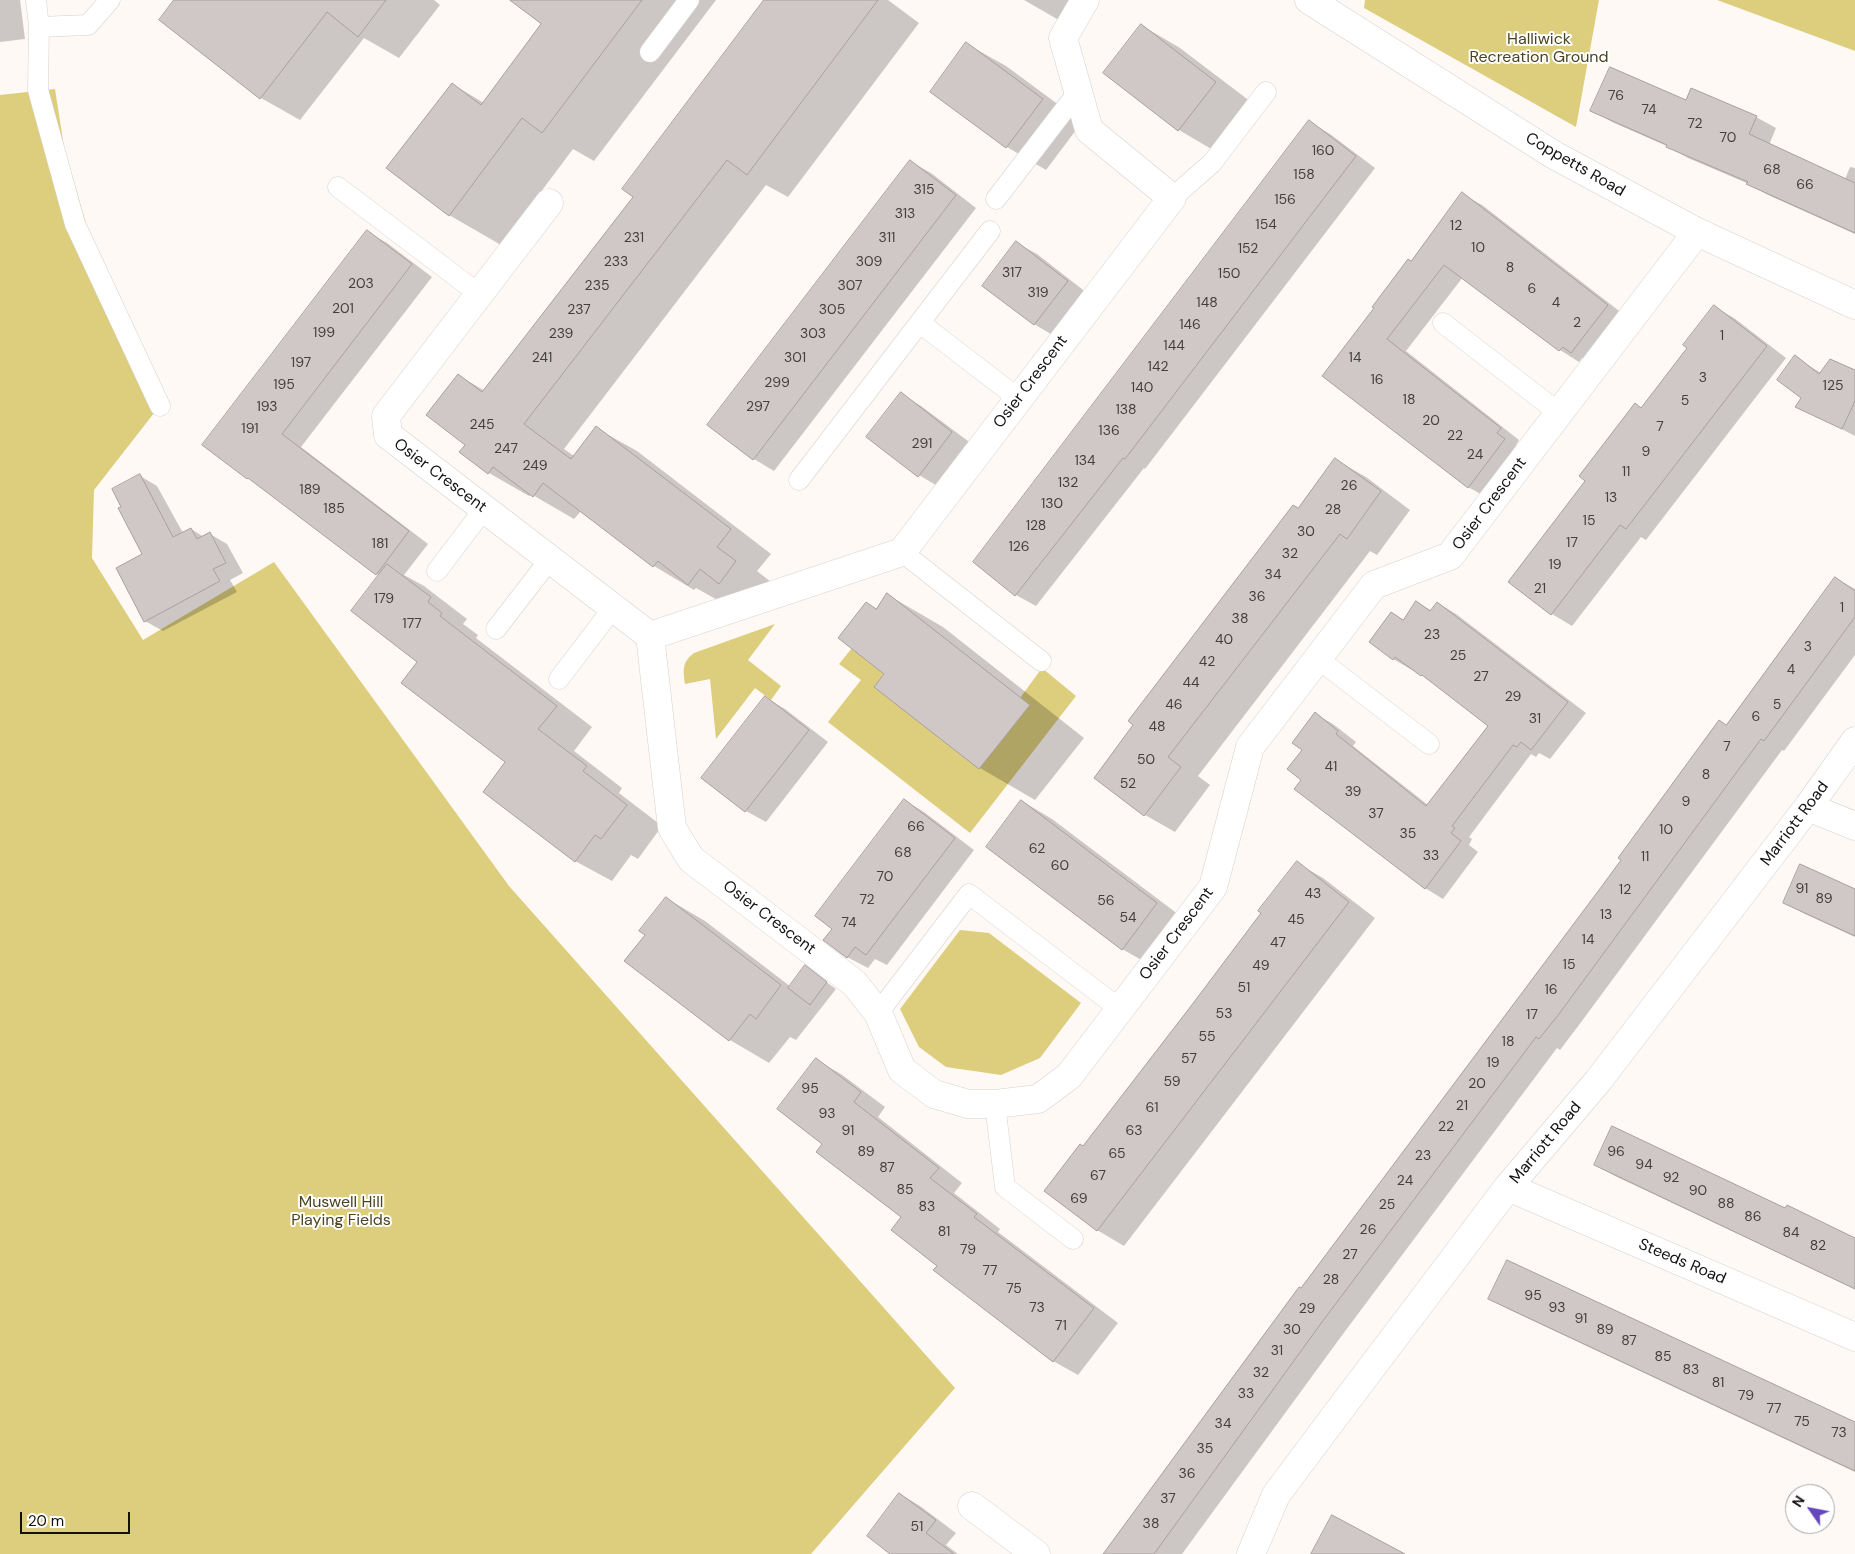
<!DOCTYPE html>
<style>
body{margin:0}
#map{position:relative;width:1855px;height:1554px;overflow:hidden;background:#fff9f6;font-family:"DM Sans",sans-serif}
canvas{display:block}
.north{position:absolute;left:1785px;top:1484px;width:50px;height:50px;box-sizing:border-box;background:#fff;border:1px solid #a1a0a0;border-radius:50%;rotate:303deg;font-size:14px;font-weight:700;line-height:20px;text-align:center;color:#141211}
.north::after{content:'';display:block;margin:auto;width:18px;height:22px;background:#6446bf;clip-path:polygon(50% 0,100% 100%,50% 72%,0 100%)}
.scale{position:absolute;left:20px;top:1512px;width:110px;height:22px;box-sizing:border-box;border:2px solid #141211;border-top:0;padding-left:6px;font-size:15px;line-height:18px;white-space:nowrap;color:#141211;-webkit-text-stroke:4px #fff;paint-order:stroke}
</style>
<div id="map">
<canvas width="1855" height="1554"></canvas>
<div class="north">N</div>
<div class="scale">20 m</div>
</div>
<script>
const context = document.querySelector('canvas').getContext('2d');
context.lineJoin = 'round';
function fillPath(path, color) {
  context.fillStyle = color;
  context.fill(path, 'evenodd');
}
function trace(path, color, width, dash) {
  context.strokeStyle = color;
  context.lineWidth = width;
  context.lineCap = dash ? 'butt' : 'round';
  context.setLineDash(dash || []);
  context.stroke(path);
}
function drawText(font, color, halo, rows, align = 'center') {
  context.font = font + ' "DM Sans",sans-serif';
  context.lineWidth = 4;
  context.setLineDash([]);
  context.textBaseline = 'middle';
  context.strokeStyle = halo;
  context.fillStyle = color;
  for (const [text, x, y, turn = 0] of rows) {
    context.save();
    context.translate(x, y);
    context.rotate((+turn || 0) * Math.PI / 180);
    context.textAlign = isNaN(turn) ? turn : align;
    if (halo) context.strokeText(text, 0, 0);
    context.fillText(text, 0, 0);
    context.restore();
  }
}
fillPath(new Path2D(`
 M1365 0H1599L1576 127 1364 8Z
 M1717 0H1855V51Z
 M55 89 64 147 91 241 165 399 94 490 92 558 143 640 274 562 509 886 955 1388 811 1554H0V95Z
 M775 624 748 660 781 686 771 700 755 688 716 739 710 679 685 684C683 670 682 662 694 653Z
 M852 648 884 674 874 687 1020 698 1042 668 1076 696 970 833 828 722 861 680 839 664Z
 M960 930 989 933 1081 1003 1040 1058 1001 1075 946 1067 919 1047 900 1009Z`), '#ddce7d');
fillPath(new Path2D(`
 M0 0H20L25 39 0 42Z
 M176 0H434L440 5 399 58 364 38 300 120 261 98Z
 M530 0H716L594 161 573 149 501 245 449 215 452 84 484 103 543 23Z
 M765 0H888L919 23 788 197 766 185 564 449 574 456 596 428 637 451 771 554 757 571 776 586 730 607 696 588 694 590 654 566 581 511 574 519 531 494 529 496 489 473 466 445 458 375 485 391 634 197Z
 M1024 0H1081L1064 23Z
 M1141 25 1180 48 1255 105 1218 153 1179 130Z
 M967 44 1006 66 1082 122 1046 170 1007 147 931 92Z
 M1687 102 1756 117 1776 128 1769 145 1845 179 1850 167 1855 168V234L1768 195 1749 184 1688 158 1669 147 1612 122 1592 110Z
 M1310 122 1330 134 1375 168 1145 469 1144 468 1036 606 1016 595Z
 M911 162 931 173 976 208 774 471 754 459 709 425Z
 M1462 194 1482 205 1627 317 1591 364 1582 358 1579 362 1560 350 1463 277 1406 351 1519 440 1516 445 1524 451 1488 498 1468 487 1324 376Z
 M367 232 387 243 432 277 301 447 428 544 404 575 424 586 467 619 463 624 478 635 476 638 592 727 574 751 622 788 619 793 662 826 638 859 631 855 612 881 575 861 507 762 419 662 380 576 204 445Z
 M1017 243 1037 254 1087 293 1054 336 1034 324Z
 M1714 307 1734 318 1786 358 1646 540 1641 537 1572 626 1552 614 1510 581 1587 481 1635 405 1642 408 1688 348Z
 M1795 357 1821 373 1855 371V436L1797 406 1803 398Z
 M901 394 921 406 972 444 939 487 919 475Z
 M1336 460 1366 477 1410 510 1377 555 1370 551 1198 776 1210 785 1175 832 1145 815 1096 777Z
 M140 476 157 486 183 533 191 529 204 537 210 534 227 544 243 573 230 580 237 592 163 631 145 621 144 554Z
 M1835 578 1855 589V655L1784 751 1782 750 1579 1025 1560 1050 1557 1048 1343 1334 1182 1554H1115L1301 1290 1726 726Z
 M888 595 943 627 1084 738 1035 800 980 768 876 687 886 674 867 603 877 609Z
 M1417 602 1432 611 1438 603 1456 614 1586 713 1550 759 1539 753 1536 757 1531 754 1469 837 1472 839 1469 845 1478 852 1443 899 1425 888 1303 780V750L1315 714 1333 724 1356 742 1353 746 1428 805 1489 725 1434 682 1413 668 1412 670 1393 659 1392 613 1405 621Z
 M765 697 785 709 828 742 766 822 746 811Z
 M904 800 924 812 974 850 887 965 875 959 868 968 847 957 834 928Z
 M1022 801 1052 819 1187 921 1152 966 1122 949Z
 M1297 863 1323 878 1375 918 1124 1246 1097 1230 1046 1191 1084 1147 1263 913Z
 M1855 891V937L1805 914 1785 903Z
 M666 898 705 921 791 987 805 967 836 989 796 1040 790 1037 769 1063 730 1040 646 934Z
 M816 1060 841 1074 885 1107 878 1117 962 1183 954 1193 1000 1229 998 1232 1118 1323 1078 1375 1053 1361 939 1265 902 1217 824 1143Z
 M1595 1165 1786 1210 1855 1239V1289L1615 1176Z
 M1490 1299 1855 1423V1472L1510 1310Z
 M900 1494 920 1506 956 1533 946 1545 958 1554H892Z`), '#0003');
const building = new Path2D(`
 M174 0H386L358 37 327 12 260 99 159 20Z
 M510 0H642L542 133 522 118 449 216 386 168 452 83 481 105 541 24Z
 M764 0H878L747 175 727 160 524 424 571 459 596 426 731 529 717 547 736 561 719 584 700 569 688 585 658 561 653 567 543 483 533 497 493 467 488 474 459 452 465 445 426 415 458 374 482 392 633 197 622 189Z
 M1141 24 1216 82 1178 131 1103 73Z
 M966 42 1043 99 1006 148 930 92Z
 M1610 67 1686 100 1691 88 1757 116 1749 134 1855 183V233L1746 184 1748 182 1666 147 1667 145 1590 111Z
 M1309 120 1356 156 1125 459 1123 458 1015 596 973 562Z
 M910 160 956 195 753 460 707 425Z
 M1462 192 1608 305 1571 353 1563 347 1559 351 1444 265 1387 339 1501 428 1497 433 1505 439 1468 488 1322 376 1374 308 1372 307 1408 259 1411 261Z
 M367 230 412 264 282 434 409 531 376 575 248 478 247 479 202 445Z
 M1016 241 1068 281 1034 325 982 286Z
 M1714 305 1767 346 1626 529 1620 525 1551 615 1508 582 1585 481 1579 476 1635 403 1641 408 1687 348 1683 345Z
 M1795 355 1819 374 1830 359 1855 370V401L1842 429 1795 407 1801 398 1777 380Z
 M901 392 952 432 918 477 866 437Z
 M1335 458 1381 491 1347 539 1340 534 1168 757 1181 767 1144 816 1094 778 1133 725 1128 721 1293 505 1298 508Z
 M140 474 173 537 191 528 197 539 210 532 226 563 213 569 220 581 144 622 116 568 142 554 118 508 121 507 112 489Z
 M387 564 431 597 428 602 442 613 440 616 557 706 538 729 587 766 583 771 627 805 601 839 595 835 575 862 483 792 505 762 401 683 417 662 351 611Z
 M1835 577 1855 591V617L1764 741 1761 739 1559 1014 1539 1039 1536 1037 1322 1322 1154 1554H1103L1299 1287 1301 1288 1599 890 1621 860 1618 858 1719 720 1726 725Z
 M887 593 1030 705 979 769 874 687 884 674 838 638 866 602 876 609Z
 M1416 601 1430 611 1437 602 1568 702 1531 750 1521 742 1517 747 1513 745 1452 826 1455 828 1451 833 1461 841 1425 889 1294 789 1301 780 1287 769 1302 750 1292 743 1315 712 1338 731 1336 734 1426 806 1488 726 1422 675 1421 676 1395 657 1393 660 1369 642 1391 612 1403 620Z
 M765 696 809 730 745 812 701 778Z
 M904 799 955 838 866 955 855 947 847 958 823 940 832 929 815 916Z
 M1021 800 1157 903 1122 950 986 847Z
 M1297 861 1349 902 1097 1231 1044 1191 1080 1144 1083 1146 1191 1006 1261 913 1258 911Z
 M1800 864 1855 889V936L1783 903Z
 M666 897 781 985 756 1019 750 1014 729 1041 624 961 645 935 639 931Z
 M805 965 827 982 810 1005 788 988Z
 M816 1058 861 1092 854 1102 939 1168 930 1178 977 1214 974 1217 1094 1308 1053 1362 933 1270 937 1266 891 1230 901 1217 816 1152 822 1144 777 1109Z
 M1612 1126 1785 1208 1787 1205 1855 1238V1289L1594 1165Z
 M1507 1260 1855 1422V1471L1488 1299Z
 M899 1493 936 1520 926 1533 954 1554H890L867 1536Z
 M1332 1515 1405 1554H1311Z`);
fillPath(building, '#cfc8c7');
trace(building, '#a7a09f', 1);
const lane = new Path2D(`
 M36 0 39 27 88 25 110 0
 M39 27 38 90 75 224 160 406
 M650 52 689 0
 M338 187 479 294
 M1172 198 1212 163 1266 92
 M996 199 1078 92
 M920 323 1019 399
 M1443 323 1559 413
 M799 480 990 231
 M902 552 1041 661
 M437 571 484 509
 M496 629 550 559
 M1317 658 1429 744
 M559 679 613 608
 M878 1013 969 894 1120 1009
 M995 1104 1005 1187 1073 1239`);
const street = new Path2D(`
 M549 203 386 416 388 435 650 636 672 828 691 859 854 983 878 1013 902 1070 934 1094 968 1104H995L1038 1099 1069 1076 1213 887 1250 747 1374 585 1450 556 1697 232
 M650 636 902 552 1172 198 1089 130 1063 38 1085 0
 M1808 807 1855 826
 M1508 1187 1855 1337
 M972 1506 1036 1554
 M1251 1554 1276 1495 1335 1416 1508 1187 1598 1081 1808 807 1855 741`);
const secondary = new Path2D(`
 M1309 0 1554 155 1697 232 1855 305`);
trace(lane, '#d7d1cd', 21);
trace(street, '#d7d1cd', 29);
trace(secondary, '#d7d1cd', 29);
trace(lane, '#fff', 20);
trace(street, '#fff', 28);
trace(secondary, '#fff', 28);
drawText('14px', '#43403e', null, [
 ["76",1616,96],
 ["74",1649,110],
 ["72",1695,124],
 ["70",1728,138],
 ["160",1323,151],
 ["68",1772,170],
 ["158",1304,175],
 ["66",1805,185],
 ["315",924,190],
 ["156",1285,200],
 ["313",905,214],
 ["154",1266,225],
 ["12",1456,226],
 ["231",634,238],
 ["311",887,238],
 ["10",1478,248],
 ["152",1248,249],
 ["233",616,262],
 ["309",869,262],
 ["8",1510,268],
 ["317",1012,273],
 ["150",1229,274],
 ["203",361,284],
 ["235",597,286],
 ["307",850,286],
 ["6",1532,289],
 ["319",1038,293],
 ["148",1207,303],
 ["4",1556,303],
 ["201",343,309],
 ["237",579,310],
 ["305",832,310],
 ["2",1577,323],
 ["146",1190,325],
 ["199",324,333],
 ["239",561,334],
 ["303",813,334],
 ["1",1722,336],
 ["144",1174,346],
 ["241",542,358],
 ["301",795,358],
 ["14",1355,358],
 ["197",301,363],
 ["142",1158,367],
 ["3",1703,378],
 ["16",1377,380],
 ["299",777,383],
 ["195",284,385],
 ["125",1833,386],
 ["140",1142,388],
 ["18",1409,400],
 ["5",1685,401],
 ["193",267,407],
 ["297",758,407],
 ["138",1126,410],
 ["20",1431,421],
 ["245",482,425],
 ["7",1660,427],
 ["191",250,429],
 ["136",1109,431],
 ["22",1455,436],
 ["291",922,444],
 ["247",506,449],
 ["9",1646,452],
 ["24",1475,455],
 ["134",1085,461],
 ["249",535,466],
 ["11",1626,472],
 ["132",1068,483],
 ["26",1349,486],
 ["189",310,490],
 ["13",1611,498],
 ["130",1052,504],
 ["185",334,509],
 ["28",1333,510],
 ["15",1589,521],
 ["128",1036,526],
 ["30",1306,532],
 ["17",1572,543],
 ["181",380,544],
 ["126",1019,547],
 ["32",1290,554],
 ["19",1555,565],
 ["34",1273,575],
 ["21",1540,589],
 ["36",1257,597],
 ["179",384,599],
 ["1",1842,608],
 ["38",1240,619],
 ["177",412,624],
 ["23",1432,635],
 ["40",1224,640],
 ["3",1808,647],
 ["25",1458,656],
 ["42",1207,662],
 ["4",1791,670],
 ["27",1481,677],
 ["44",1191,683],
 ["29",1513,697],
 ["46",1174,705],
 ["5",1777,705],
 ["6",1756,717],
 ["31",1535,719],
 ["48",1157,727],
 ["7",1727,747],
 ["50",1146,760],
 ["41",1331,767],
 ["8",1706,775],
 ["52",1128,784],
 ["39",1353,792],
 ["9",1686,802],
 ["37",1376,814],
 ["66",916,827],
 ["10",1666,830],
 ["35",1408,834],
 ["62",1037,849],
 ["68",903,853],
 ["33",1431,856],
 ["11",1645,857],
 ["60",1060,866],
 ["70",885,877],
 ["91",1802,889],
 ["12",1625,890],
 ["43",1313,894],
 ["89",1824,899],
 ["72",867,900],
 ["56",1106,901],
 ["13",1606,915],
 ["54",1128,918],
 ["45",1296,920],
 ["74",849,923],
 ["14",1588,940],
 ["47",1278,943],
 ["15",1569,965],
 ["49",1261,966],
 ["51",1244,988],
 ["16",1551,990],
 ["53",1224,1014],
 ["17",1532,1015],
 ["55",1207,1037],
 ["18",1508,1042],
 ["57",1189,1059],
 ["19",1493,1063],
 ["59",1172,1082],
 ["20",1477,1084],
 ["95",810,1089],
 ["21",1462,1106],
 ["61",1152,1108],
 ["93",827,1114],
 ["22",1446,1127],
 ["91",848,1131],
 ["63",1134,1131],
 ["89",866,1152],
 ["96",1616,1152],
 ["65",1117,1154],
 ["23",1423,1156],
 ["94",1644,1165],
 ["87",887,1168],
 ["67",1098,1176],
 ["92",1671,1178],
 ["24",1405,1181],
 ["85",905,1190],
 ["90",1698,1191],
 ["69",1079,1199],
 ["88",1726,1204],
 ["25",1387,1205],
 ["83",927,1207],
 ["86",1753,1217],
 ["26",1368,1230],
 ["81",944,1232],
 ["84",1791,1233],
 ["82",1818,1246],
 ["79",968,1250],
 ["27",1350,1255],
 ["77",990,1271],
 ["28",1331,1280],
 ["75",1014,1289],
 ["95",1533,1296],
 ["73",1037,1308],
 ["93",1557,1308],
 ["29",1307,1309],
 ["91",1581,1319],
 ["71",1061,1326],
 ["30",1292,1330],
 ["89",1605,1330],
 ["87",1629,1341],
 ["31",1277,1351],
 ["85",1663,1357],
 ["83",1691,1370],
 ["32",1261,1373],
 ["81",1718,1383],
 ["33",1246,1394],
 ["79",1746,1396],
 ["77",1774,1409],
 ["75",1802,1422],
 ["34",1223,1424],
 ["73",1839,1433],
 ["35",1205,1449],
 ["36",1187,1474],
 ["37",1168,1499],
 ["38",1151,1524],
 ["51",917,1527]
]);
drawText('16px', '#4a4420', '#fff', [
 ["Halliwick",1539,40],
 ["Recreation Ground",1539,58],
 ["Muswell Hill",341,1203],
 ["Playing Fields",341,1221]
]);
drawText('16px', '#141211', '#fff', [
 ["Coppetts Road",1575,165,30],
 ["Osier Crescent",1031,382,-53],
 ["Osier Crescent",440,476,37],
 ["Osier Crescent",1490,504,-53],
 ["Marriott Road",1795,824,-53],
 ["Osier Crescent",769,918,37],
 ["Osier Crescent",1177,934,-53],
 ["Marriott Road",1546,1143,-50],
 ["Steeds Road",1682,1262,23]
]);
</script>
